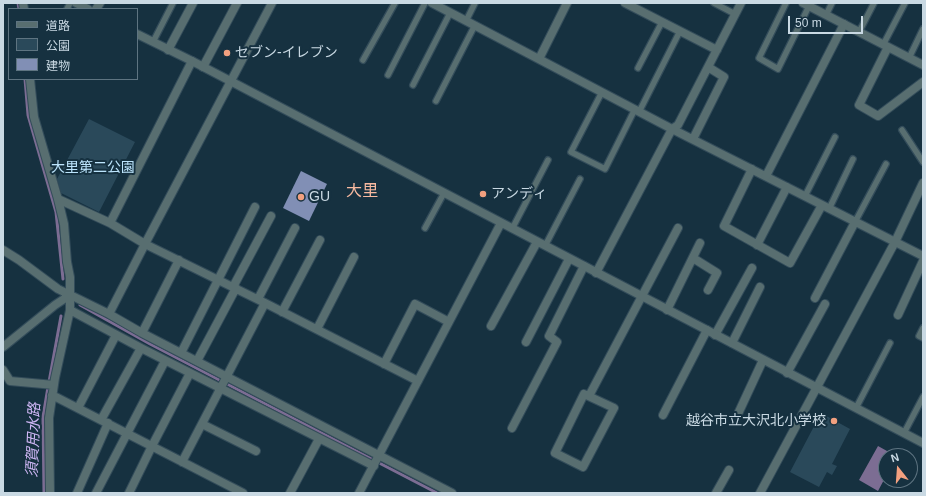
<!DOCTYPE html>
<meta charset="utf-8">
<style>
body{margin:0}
#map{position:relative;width:926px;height:496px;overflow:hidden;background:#163140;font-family:Arial,"Noto Sans JP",sans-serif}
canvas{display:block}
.frame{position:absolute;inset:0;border:4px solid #c9d9e3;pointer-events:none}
.legend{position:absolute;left:8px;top:8px;width:130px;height:72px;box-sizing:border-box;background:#163140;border:1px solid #5e7481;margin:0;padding:5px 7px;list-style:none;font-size:12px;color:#c9d9e3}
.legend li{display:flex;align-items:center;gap:8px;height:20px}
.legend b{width:20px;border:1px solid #5e7481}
.north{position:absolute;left:878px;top:448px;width:40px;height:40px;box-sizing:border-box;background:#163140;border:1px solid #5e7481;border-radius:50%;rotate:343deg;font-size:11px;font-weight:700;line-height:16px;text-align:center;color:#c9d9e3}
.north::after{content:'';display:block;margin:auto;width:14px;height:18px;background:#f2a07f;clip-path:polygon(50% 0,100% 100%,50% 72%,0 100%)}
.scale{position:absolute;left:788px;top:16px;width:75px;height:18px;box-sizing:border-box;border:2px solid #c9d9e3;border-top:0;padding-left:5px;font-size:12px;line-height:14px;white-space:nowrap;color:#c9d9e3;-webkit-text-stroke:3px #163140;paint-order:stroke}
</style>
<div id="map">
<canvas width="926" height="496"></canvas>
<div class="frame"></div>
<ul class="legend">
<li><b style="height:5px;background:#586e70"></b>道路</li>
<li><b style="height:11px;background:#2a495a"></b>公園</li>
<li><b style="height:11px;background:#818fb5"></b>建物</li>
</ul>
<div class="north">N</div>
<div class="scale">50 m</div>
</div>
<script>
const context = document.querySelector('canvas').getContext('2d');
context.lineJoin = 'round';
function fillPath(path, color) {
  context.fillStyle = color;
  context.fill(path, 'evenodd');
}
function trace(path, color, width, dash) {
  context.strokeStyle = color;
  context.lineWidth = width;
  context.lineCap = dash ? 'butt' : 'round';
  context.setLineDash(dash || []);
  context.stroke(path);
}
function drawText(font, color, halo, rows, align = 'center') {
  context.font = font + ' Arial,"Noto Sans JP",sans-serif';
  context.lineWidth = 4;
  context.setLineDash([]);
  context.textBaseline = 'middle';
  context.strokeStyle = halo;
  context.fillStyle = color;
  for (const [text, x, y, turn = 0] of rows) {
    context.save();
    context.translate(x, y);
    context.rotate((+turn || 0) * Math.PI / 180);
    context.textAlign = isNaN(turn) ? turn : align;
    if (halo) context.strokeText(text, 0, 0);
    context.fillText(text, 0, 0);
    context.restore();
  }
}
fillPath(new Path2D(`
 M89 119 135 142 99 212 61 193 57 179Z
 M821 413 850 429 832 464 837 466 832 475 827 472 819 487 790 472Z`), '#2a495a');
fillPath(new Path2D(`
 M878 446 896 456H886V476L878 491 859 480Z`), '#7c6d93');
trace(new Path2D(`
 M18 3 19 9
 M25 79 28 115 56 212 63 279
 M80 305 150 344 437 493
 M49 382 61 316
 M44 493 43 417 48 387`), '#7c6d93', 3);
fillPath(new Path2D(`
 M301 171 327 184 309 221 283 208Z`), '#818fb5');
const service = new Path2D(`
 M714 3 735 14
 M786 3 759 58 778 69 809 6
 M67 9 70 3
 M826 15 832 3
 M466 21 475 3
 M859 32 874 3
 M153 42 173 3
 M883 45 905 3
 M909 58 923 29
 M363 60 395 3
 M638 68 662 22
 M388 75 425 3
 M413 85 450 13
 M602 92 571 152 605 169 635 109
 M436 101 475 25
 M639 112 680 31
 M902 130 923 162
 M805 196 835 137
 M829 209 853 159
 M855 222 886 164
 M425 228 444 193
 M512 229 548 160
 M545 246 580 179
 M923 328 919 336 923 338
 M856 408 890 343
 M904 433 923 397`);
const minor = new Path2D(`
 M23 3 24 9
 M432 3 672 129 923 256
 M625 3 717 50
 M803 3 923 65
 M96 9 100 3
 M888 47 859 105 878 116 923 82
 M168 50 193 3
 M539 59 567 3
 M203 67 237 3
 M693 139 724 77 708 67
 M752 169 724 226 790 263 822 205
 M58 199 110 223 145 244 265 303 418 381
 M110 223 192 61
 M757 245 787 187
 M3 250 19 260 58 289 109 314 142 333 452 493
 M693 258 717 273 708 290
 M596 273 672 129 678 125 741 3
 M233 287 271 216
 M815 298 855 222
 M258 299 295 228
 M70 310 141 348 374 466
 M667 310 700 243
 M282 312 320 240
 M109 314 145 244 272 3
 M898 315 923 261
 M491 326 537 242
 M317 329 354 257
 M142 333 179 260
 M715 335 752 268
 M526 342 569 259
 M732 343 760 287
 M3 347 55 305 70 295V277L67 262 64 224 58 199 34 117 30 79
 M181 353 255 207
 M197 361 236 288
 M384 364 415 304 449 322
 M3 370 10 381 54 385
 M787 373 825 304
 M584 394 614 408 583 467 555 453Z
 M52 395 243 493
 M589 396 678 228
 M78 408 116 335
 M663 415 707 330
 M737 416 763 360
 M101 420 141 348
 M202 424 256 451
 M512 428 557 342 549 336 584 266
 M182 462 265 303
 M50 493 49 418 55 378 70 310V295
 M77 493 108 423
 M96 493 165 361
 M129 493 152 446 190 373
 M290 493 319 439
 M359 493 501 223
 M716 493 729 470
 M760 493 895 242 923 183`);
const tertiary = new Path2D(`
 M76 3 88 9
 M137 34 192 61 923 443
 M766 176 844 24`);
trace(service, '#334c5a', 8);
trace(minor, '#334c5a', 10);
trace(tertiary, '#334c5a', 10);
trace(service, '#586e70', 5.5);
trace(minor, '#586e70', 8);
trace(tertiary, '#586e70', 8);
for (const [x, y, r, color] of [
 [227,53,4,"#f2a07f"],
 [483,194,4,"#f2a07f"],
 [301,197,4,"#f2a07f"],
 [834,421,4,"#f2a07f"]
]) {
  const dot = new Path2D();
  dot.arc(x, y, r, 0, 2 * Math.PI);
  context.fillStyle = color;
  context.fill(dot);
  trace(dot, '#163140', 1.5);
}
drawText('14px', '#c9d9e3', '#163140', [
 ["セブン-イレブン",235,53],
 ["アンディ",491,194],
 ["GU",309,197],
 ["越谷市立大沢北小学校",826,421,"right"]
], 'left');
drawText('14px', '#bce4fc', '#163140', [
 ["大里第二公園",93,168]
]);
drawText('italic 15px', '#ceb6f4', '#163140', [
 ["須賀用水路",34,440,-88]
]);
drawText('16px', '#f7b9a0', '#163140', [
 ["大里",362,192]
]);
</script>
